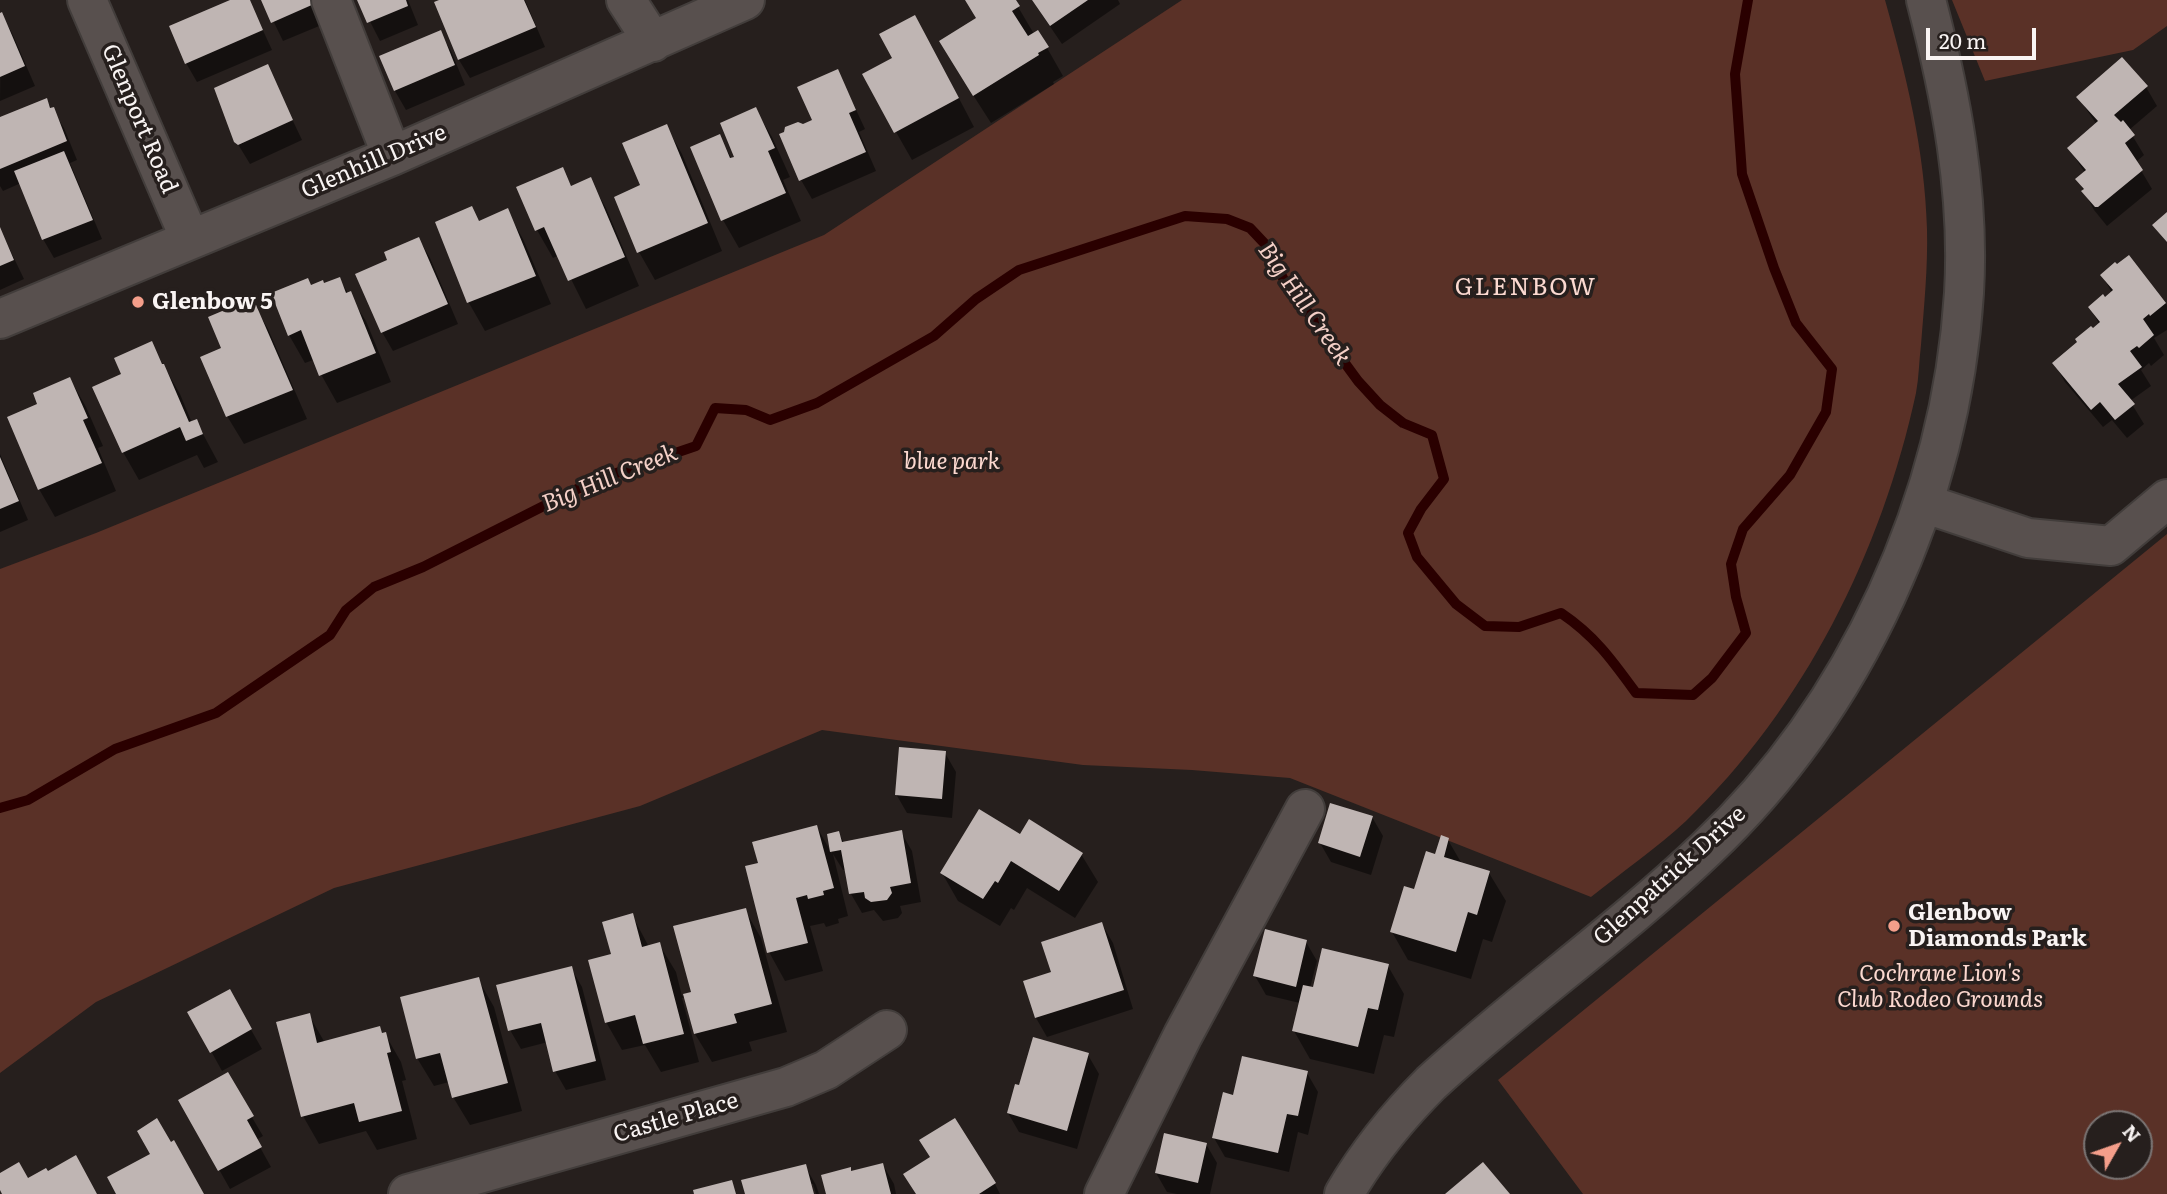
<!DOCTYPE html>
<style>
body{margin:0}
#map{position:relative;width:2167px;height:1194px;overflow:hidden;background:#261f1d;font-family:Literata,serif}
canvas{display:block}
.north{position:absolute;left:2083px;top:1110px;width:70px;height:70px;box-sizing:border-box;background:#261f1d;border:2px solid #7a7473;border-radius:50%;rotate:50deg;font-size:19px;font-weight:700;line-height:28px;text-align:center;color:#f9f4f3}
.north::after{content:'';display:block;margin:auto;width:24px;height:32px;background:#f49e8a;clip-path:polygon(50% 0,100% 100%,50% 72%,0 100%)}
.scale{position:absolute;left:1926px;top:28px;width:110px;height:32px;box-sizing:border-box;border:4px solid #f9f4f3;border-top:0;padding-left:9px;font-size:21px;line-height:24px;white-space:nowrap;color:#f9f4f3;-webkit-text-stroke:5px #261f1d;paint-order:stroke}
</style>
<div id="map">
<canvas width="2167" height="1194"></canvas>
<div class="north">N</div>
<div class="scale">20 m</div>
</div>
<script>
const context = document.querySelector('canvas').getContext('2d');
context.lineJoin = 'round';
function fillPath(path, color) {
  context.fillStyle = color;
  context.fill(path, 'evenodd');
}
function trace(path, color, width, dash) {
  context.strokeStyle = color;
  context.lineWidth = width;
  context.lineCap = dash ? 'butt' : 'round';
  context.setLineDash(dash || []);
  context.stroke(path);
}
function drawText(font, color, halo, rows, align = 'center') {
  context.font = font + ' Literata,serif';
  context.lineWidth = 7;
  context.setLineDash([]);
  context.textBaseline = 'middle';
  context.strokeStyle = halo;
  context.fillStyle = color;
  for (const [text, x, y, turn = 0] of rows) {
    context.save();
    context.translate(x, y);
    context.rotate((+turn || 0) * Math.PI / 180);
    context.textAlign = isNaN(turn) ? turn : align;
    if (halo) context.strokeText(text, 0, 0);
    context.fillText(text, 0, 0);
    context.restore();
  }
}
fillPath(new Path2D(`
 M1182 0H1885C1906 74 1925 151 1927 229 1928 267 1924 307 1921 345 1919 361 1919 377 1916 393 1882 551 1804 708 1686 821 1657 848 1622 872 1591 897L1290 778 1192 770 1083 765 822 730 640 806 334 888 96 1002 0 1073V569L96 533 824 235Z
 M1952 0H2167V26L2133 50 1985 81Z
 M2167 534V1194H1583L1498 1080ZM2097 1124H2139V1166H2097Z`), '#5a3127');
fillPath(new Path2D(`
 M234 0H249L272 50 197 82 186 63Z
 M263 0H314L324 24 283 41Z
 M359 0H408L418 25 380 41Z
 M444 0H525L545 47 470 78 459 60 436 3Z
 M967 0H1014L1034 34 1038 32 1063 76 1053 82 1054 84 991 123 957 70 978 19Z
 M1032 0H1118L1120 4 1062 44Z
 M1 14 12 33 35 86 0 101Z
 M440 32 451 51 465 85 406 110 395 91 381 57Z
 M931 45 974 127 912 160 896 132Z
 M267 66 302 140 250 164 236 141Z
 M838 71 865 129 859 132 876 171 812 199 801 180 785 133 814 121Z
 M2146 87 2157 106 2129 130 2144 155 2136 162 2152 189 2107 226 2094 210 2078 180 2085 173 2069 148 2097 125 2078 97Z
 M46 100 64 128 77 160 70 163 102 239 54 258 43 239 21 183 3 191 0 186V119Z
 M755 109 772 137 790 177 783 180 801 221 739 248 723 220 719 136 732 159 737 158Z
 M666 126 682 154 722 251 655 280 639 252 642 186Z
 M562 169 572 187 590 180 606 208 639 286 586 309 559 255 553 258 537 230Z
 M507 211 523 239 551 304 485 331 469 303 444 245 480 222Z
 M0 229 24 279 0 290Z
 M419 239 430 258 458 324 393 351 382 332 389 261Z
 M2128 258 2167 305V330L2154 338 2164 355 2151 366 2149 363 2141 370 2151 386 2130 401 2144 424 2127 438 2112 420 2103 427 2065 382 2054 363 2100 325 2090 308 2112 293 2102 275Z
 M339 279 366 321 391 382 337 403 313 360 305 363 289 335 311 286 324 285Z
 M252 301 268 329 307 419 244 444 227 416 224 349Z
 M151 344 180 394 192 423 196 421 218 462 204 468 197 455 139 480 123 452 94 387 123 375Z
 M70 379 86 407 103 446 98 448 116 491 55 517 39 489V405Z
 M0 454 28 520 0 532Z
 M945 753 956 772 952 818 907 813 896 794Z
 M1372 817 1383 836 1371 875 1331 862 1320 843Z
 M817 827 832 854 829 835 839 833 844 843 901 832 912 851 921 902 900 906 902 913 898 918 883 921 874 910 862 913 851 894 846 870H843L833 854 848 916 838 919 839 923 826 927 824 923 810 926 823 971 785 981 769 952 761 864Z
 M1020 837 1081 854 1098 882 1075 918 1027 888 1014 910 1011 908 1000 926 958 901 942 873Z
 M1448 840 1462 864 1489 873 1506 901 1492 942 1483 939 1471 979 1408 960 1392 932 1436 856Z
 M745 910 761 938 787 1032 749 1042 752 1051 712 1062 695 1034 685 997 682 998 699 1062 661 1072 645 1045 622 1050 606 1022 613 956 632 915 649 947 659 944 676 972 682 996 693 993Z
 M1102 924 1113 943 1133 1009 1047 1037 1036 1018 1025 983 1053 973Z
 M1306 942 1317 961 1310 988 1388 966 1404 994 1394 1037 1384 1035 1374 1074 1310 1059 1294 1031 1300 1003 1266 995 1255 976Z
 M571 968 582 987 606 1080 566 1090 555 1071 548 1042 521 1049 510 1030Z
 M478 979 494 1007 522 1111 470 1125 453 1097 449 1082 434 1086 417 1058Z
 M229 991 262 1049 222 1071 190 1013Z
 M309 1015 325 1043 380 1028 383 1034H385L401 1062 406 1080 402 1081 417 1139 377 1150 366 1131 319 1144 303 1116Z
 M1088 1055 1099 1074 1077 1149 1019 1132 1008 1113Z
 M1307 1073 1318 1092 1308 1135 1298 1132 1289 1172 1225 1157 1214 1138 1234 1097Z
 M227 1075 263 1136 256 1140 271 1167 230 1189 180 1100Z
 M954 1120 995 1184 1000 1194H917L932 1158Z
 M1206 1144 1217 1163 1210 1194H1177L1167 1192 1156 1173Z
 M883 1165 894 1184 896 1194H828L852 1173Z
 M805 1166 816 1185 819 1194H816L813 1184H810L812 1194H747Z`), '#0007');
trace(new Path2D(`
 M0 808 28 800 115 749 216 713 330 635 346 610 374 587 423 567 593 481 696 446 715 408 746 410 770 420 817 403 934 336 976 299 1019 270 1185 216 1227 219 1250 228 1266 245 1284 280 1358 381 1380 405 1403 423 1432 435 1444 479 1421 509 1408 533 1417 557 1456 604 1485 626 1519 627 1561 613C1595 636 1612 660 1636 693L1693 695 1712 678 1746 633 1736 597 1731 564 1743 529 1790 475 1826 412 1832 369 1796 323 1774 268 1742 174 1735 74 1748 0`), '#2a0000', 10);
fillPath(new Path2D(`
 M230 0H250L263 30 185 64 169 26Z
 M261 0H312L314 4 271 23Z
 M357 0H406L408 6 367 23Z
 M439 0H524L536 27 458 60 434 2Z
 M965 0H1016L1020 6 1012 11 1028 36 1038 30 1049 47 1038 53 1039 55 973 96 939 41 976 18Z
 M1032 0H1088L1050 26Z
 M2 12 25 66 0 77V13Z
 M915 15 959 98 894 133 862 74 892 58 879 34Z
 M441 30 455 65 394 91 379 56Z
 M2122 57 2148 86 2114 115 2121 122 2123 120 2135 135 2125 143 2143 170 2098 207H2095L2081 191 2084 189 2075 179 2086 170 2067 148 2098 121 2076 97Z
 M268 64 293 120 238 145 234 142 214 88Z
 M838 69 856 110 849 113 866 152 799 181 779 134 784 132 785 127 798 122 803 124 812 120 797 87Z
 M47 98 50 108 54 107 67 141 0 169V117Z
 M756 107 775 148 768 151 786 193 721 221 690 147 720 134 730 158 734 157 720 123Z
 M667 124 708 223 637 253 614 197 640 185 622 143Z
 M64 151 93 220 42 240 14 171Z
 M563 167 571 186 591 177 625 257 568 281 544 227 535 231 516 187Z
 M472 206 479 221 508 208 536 276 467 303 435 222Z
 M2167 212V242L2152 225Z
 M0 227 14 260 0 266Z
 M419 237 448 304 381 333 355 274 387 260 384 252Z
 M2129 255 2166 303 2150 316 2149 314 2143 319 2154 335 2139 348 2137 346 2130 351 2142 367 2118 384 2135 404 2115 420 2100 402 2091 410 2052 363 2077 342 2075 339 2091 326 2093 328 2100 322 2088 307 2103 294 2105 297 2113 290 2100 275 2115 262 2117 264Z
 M340 277 346 293 351 291 376 353 319 376 301 330 288 336 271 293 308 278 311 285 323 280 324 283Z
 M253 298 293 390 226 417 200 357 221 348 208 317Z
 M152 341 162 364H164L189 422 197 419 203 434 186 441 180 427 122 453 92 387 121 374 114 358Z
 M70 377 88 418 83 420 102 463 38 490 7 417 37 404 33 393Z
 M0 457 19 501 0 509Z
 M899 747 946 751 942 799 895 795Z
 M1330 803 1373 816 1360 857 1318 843Z
 M979 809 1020 834 1029 819 1083 853 1059 891 1011 861 998 883 995 881 983 899 940 873Z
 M817 825 834 888 823 891 824 895 808 899 807 895 796 898 808 943 767 953 745 866 758 863 752 842Z
 M902 830 911 883 890 887 892 893 887 900 871 902 865 898 864 892 849 894 841 850 830 852 827 834 839 831 842 842Z
 M1441 835 1449 838 1444 857 1490 871 1477 915 1468 912 1456 952 1390 932 1404 886 1414 889 1426 851 1435 854Z
 M746 908 772 1004 734 1014 737 1023 694 1034 683 994 691 992 673 926Z
 M633 913 642 947 660 942 684 1034 643 1044 635 1015 605 1023 588 960 611 954 602 922Z
 M1102 922 1124 990 1035 1018 1023 981 1051 972 1041 942Z
 M1265 929 1307 940 1296 987 1253 976Z
 M1322 948 1389 964 1378 1010 1368 1008 1358 1047 1292 1031 1303 985 1313 987Z
 M572 966 596 1061 553 1072 541 1023 508 1031 496 985Z
 M479 977 508 1083 452 1098 440 1053 416 1059 400 997Z
 M230 989 252 1029 210 1053 187 1012Z
 M310 1013 317 1043 380 1026 382 1033 386 1032 391 1052 387 1053 402 1111 359 1122 354 1103 301 1117 276 1022Z
 M1033 1037 1089 1053 1067 1131 1007 1113 1015 1084 1019 1085Z
 M1242 1056 1308 1071 1298 1116 1287 1114 1278 1153 1212 1138 1223 1092 1233 1095Z
 M228 1072 254 1116 247 1120 262 1147 218 1171 178 1100Z
 M157 1118 171 1142 174 1140 204 1194H116L107 1177 150 1154 137 1131Z
 M955 1118 996 1183 979 1194H916L903 1174 930 1157 919 1140Z
 M1164 1133 1207 1143 1198 1183 1155 1173Z
 M76 1155 97 1194H2L0 1190V1173L19 1162 28 1178 46 1168 48 1171Z
 M1483 1162 1510 1194H1445Z
 M883 1163 891 1194H826L821 1175 851 1167V1171Z
 M806 1164 814 1194H745L741 1180Z
 M732 1180 736 1194H694L693 1190Z`), '#bfb5b3');
const minor = new Path2D(`
 M87 0 190 239
 M331 0 392 156
 M626 0 653 42
 M0 319 392 156 745 0
 M1923 503 2028 538 2111 546 2167 499
 M408 1194 786 1087 826 1070 887 1030
 M1104 1194 1183 1035 1305 809
 M1344 1194C1368 1153 1397 1117 1431 1083 1519 1002 1619 932 1706 849 1856 708 1951 499 1964 293 1970 194 1951 95 1926 0`);
trace(minor, '#423d3b', 42);
trace(minor, '#58504e', 38);
for (const [x, y, r, color] of [
 [138,302,7,"#f49e8a"],
 [1894,926,7,"#f49e8a"]
]) {
  const dot = new Path2D();
  dot.arc(x, y, r, 0, 2 * Math.PI);
  context.fillStyle = color;
  context.fill(dot);
  trace(dot, '#261f1d', 2.5);
}
drawText('23px', '#f9f4f3', '#261f1d', [
 ["Glenport Road",139,119,67],
 ["Glenhill Drive",374,162,-23],
 ["Glenpatrick Drive",1670,876,-42],
 ["Castle Place",676,1118,-16]
]);
drawText('bold 23px', '#f9f4f3', '#261f1d', [
 ["Glenbow 5",152,302],
 ["Glenbow",1908,913],
 ["Diamonds Park",1908,939]
], 'left');
drawText('italic 23px', '#fcd8cf', '#261f1d', [
 ["blue park",952,462],
 ["Cochrane Lion's",1940,974],
 ["Club Rodeo Grounds",1940,1000]
]);
context.letterSpacing = '2px';
drawText('24px', '#fbd9d0', '#261f1d', [
 ["GLENBOW",1526,288]
]);
context.letterSpacing = '0px';
drawText('italic 24px', '#f4d0c7', '#261f1d', [
 ["Big Hill Creek",1304,304,55],
 ["Big Hill Creek",610,479,-22]
]);
</script>
